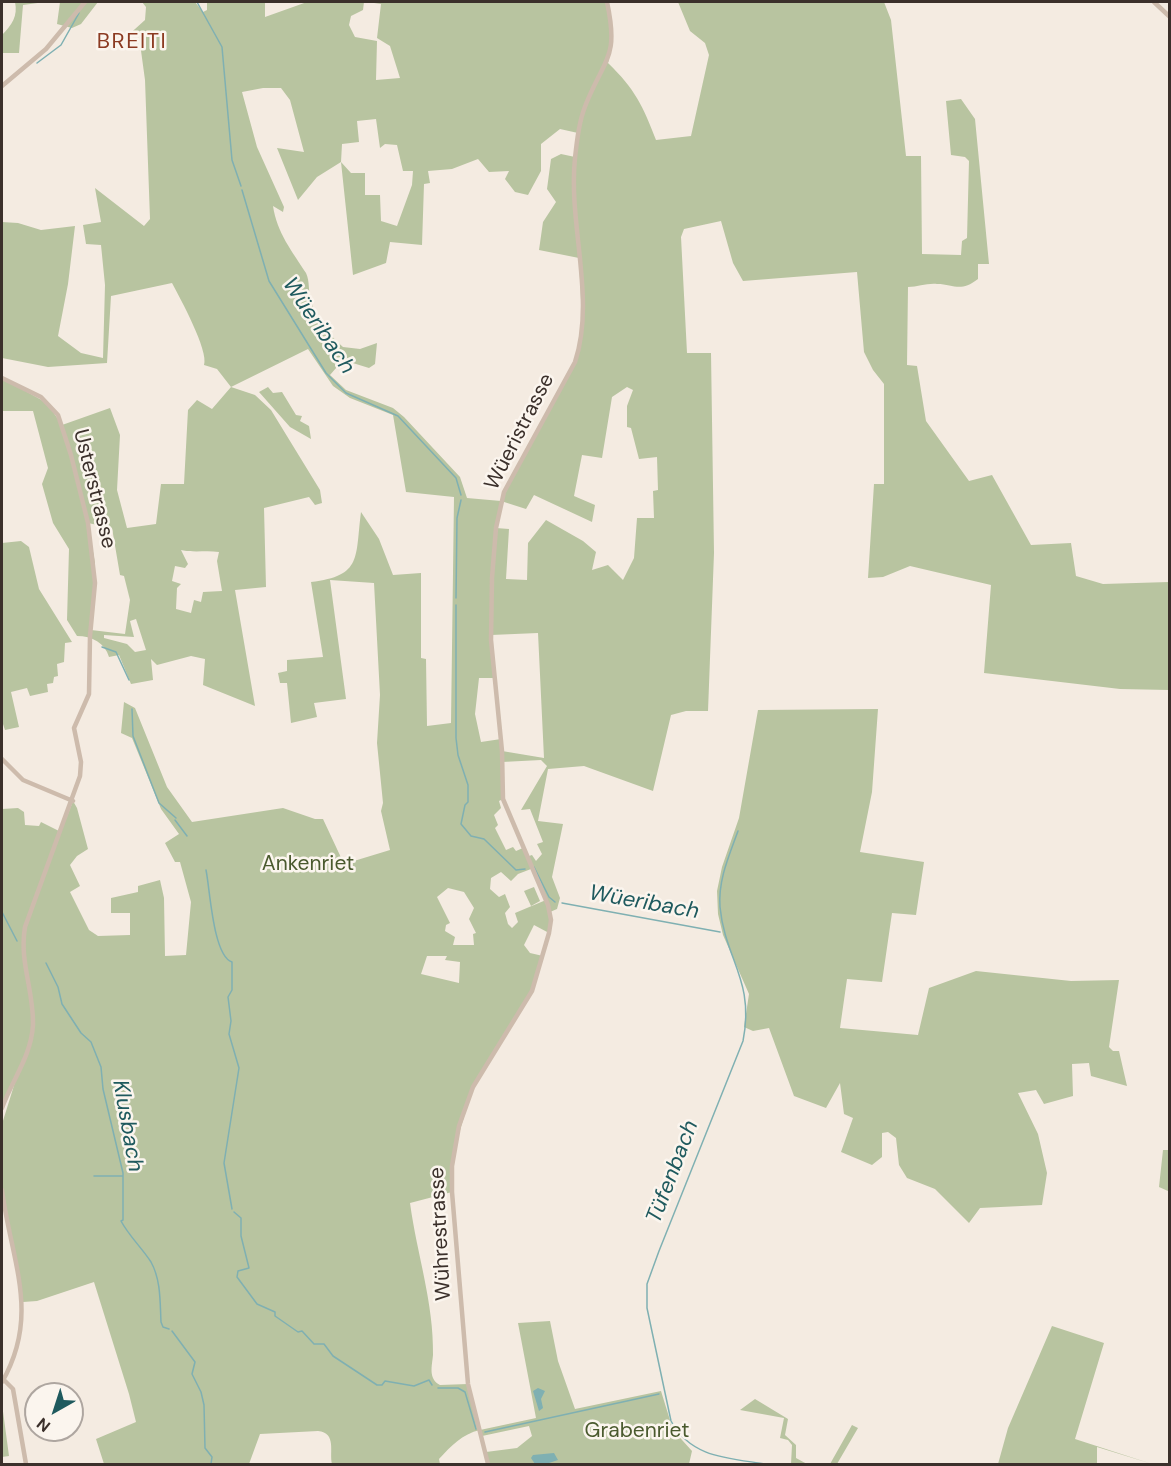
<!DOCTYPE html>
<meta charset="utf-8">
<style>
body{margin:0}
#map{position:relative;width:1171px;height:1466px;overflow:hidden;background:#f4ebe1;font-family:"DM Sans",sans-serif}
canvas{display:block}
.frame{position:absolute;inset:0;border:3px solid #3b302b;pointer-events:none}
.north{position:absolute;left:24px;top:1382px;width:60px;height:60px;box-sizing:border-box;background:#fbf5ee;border:2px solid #aea6a0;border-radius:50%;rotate:219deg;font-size:16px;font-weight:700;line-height:24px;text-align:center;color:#3b302b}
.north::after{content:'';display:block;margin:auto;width:21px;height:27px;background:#1f5a5e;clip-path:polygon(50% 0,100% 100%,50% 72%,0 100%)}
</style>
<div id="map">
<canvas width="1171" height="1466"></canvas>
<div class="frame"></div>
<div class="north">N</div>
</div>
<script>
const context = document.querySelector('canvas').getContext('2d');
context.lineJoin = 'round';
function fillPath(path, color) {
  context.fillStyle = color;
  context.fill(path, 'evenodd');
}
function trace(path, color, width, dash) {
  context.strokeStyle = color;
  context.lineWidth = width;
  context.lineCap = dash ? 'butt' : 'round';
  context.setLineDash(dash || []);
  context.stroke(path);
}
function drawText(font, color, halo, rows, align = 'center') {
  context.font = font + ' "DM Sans",sans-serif';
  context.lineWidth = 5;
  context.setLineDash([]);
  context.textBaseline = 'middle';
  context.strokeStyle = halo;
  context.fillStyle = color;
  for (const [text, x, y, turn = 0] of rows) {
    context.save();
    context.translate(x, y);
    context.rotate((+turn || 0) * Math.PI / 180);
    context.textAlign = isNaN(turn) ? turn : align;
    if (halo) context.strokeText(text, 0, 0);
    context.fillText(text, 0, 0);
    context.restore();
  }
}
fillPath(new Path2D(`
 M15 2H45L23 5 19 53H2V35C12 25 18 16 15 2Z
 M60 2H98L81 24 72 28 57 24Z
 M142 2H195L203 12 207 10V2H265V17L307 2H364L363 10 351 16 349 25 355 37 377 41 376 80 400 78 390 46 377 38 381 4 367 2H607L612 46 608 63C635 89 643 106 656 140L691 136 709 55 705 43 690 31 678 2H884L891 20 906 156H921L922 254 961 255 962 241 967 238 969 161 965 157 951 155 946 101 961 99 975 119 989 264H978V279C960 293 954 284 937 284 927 283 918 287 908 287L907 365 917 366 926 421 969 481 992 475 1031 545 1071 543 1076 576 1103 584 1169 582V690L1120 689 984 673 991 585 910 566 883 577 868 578 874 484H884V384L873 370 864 352 857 272 743 281 733 263 721 221 684 229 681 237 687 353H711L714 553 708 711H686L671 715 653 791 584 766 548 769 538 821 563 824 552 877 560 898 557 909 550 912 549 933 534 925 524 945 530 953 543 956 532 991 473 1087 455 1147 452 1192 410 1203C417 1255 434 1303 433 1355 432 1366 428 1379 440 1385L468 1384 480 1430 536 1418 518 1323 550 1321 558 1361 575 1409 661 1391 673 1430 692 1451 689 1464H488L486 1452 517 1448 532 1436 529 1426 482 1436 480 1430C462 1434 451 1446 439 1459L440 1464H332C329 1452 337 1433 318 1431L260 1434 249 1464H104L96 1439 136 1422 129 1394 94 1282 37 1301 23 1302 2 1190V1124L16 1079 2 1108V809L18 808 24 812 25 825 39 826 41 822 61 832 73 801 77 808 88 849 77 856 70 865 80 886 70 892 89 930 98 936 130 935V913H111V898L138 892V886L160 880 164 898 165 956 186 955 191 902 180 862H175L165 843 179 834 161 809 132 738 121 733 124 702 135 708 167 787 192 822 283 808 315 819H323L344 864 390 850 381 811 383 803 377 743 380 695 374 583 330 580 346 699 314 703 317 717 291 723 287 683H280L278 673 287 671V660L323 657 311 582C363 576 355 557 361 512L379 539 393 575 421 573V658L426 659 427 726 451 723 454 497 406 492 393 415 350 398 333 386 308 349 231 387 255 395 271 410 320 490 322 503 315 505 309 497 264 508 266 587 235 590 255 706 203 685 205 659 191 656 157 665 151 659 153 680 131 684 119 655 109 657C105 643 92 636 77 636L67 620 69 549 53 523 42 484 48 468 33 411H2V378L47 403 62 425 110 408 120 435 117 490 127 528 156 524 161 484H184L188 410 197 400 212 409 231 387 217 369 204 365C209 351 180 298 172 283L111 296 107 363 48 367 2 358V222L18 223 41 230 75 226 68 284 58 336 81 353 103 358 105 285 101 245 86 244 83 225 101 222 95 188 144 226 150 219 145 80 139 36 125 38 145 20 146 7ZM263 88H281L290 100 304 152 277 148 298 200 317 177 341 162 353 275 386 263 390 242 422 245 424 184 430 183 428 171 452 169 478 159 489 172 509 171 505 179 515 192 528 195 541 171V144L560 129 578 133 575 157 561 154 551 159 547 189 556 202 543 222 539 250 579 258 582 322 575 362 501 501 467 498 460 477 404 417 393 408 346 390 330 375 343 360 369 368 375 364 377 343 360 349 343 347C329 335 316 318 311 301 308 292 310 281 306 273 292 251 277 233 273 206L283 212 284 207 257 147 242 92ZM376 119 380 148 385 144 397 145 403 171H413L412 185 397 226 381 221 380 195H365V173H351L341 162 342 144 359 142 357 121ZM627 387 633 390 627 406V427L631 428 639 459 657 457 658 490 653 491 654 518H637L634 558 623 580 608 565 592 570 596 552 583 541 546 520 528 543 527 580 506 579 509 529 496 528 501 501 526 509 534 495 592 522 595 505 574 496 582 455 602 458 612 397ZM88 523 112 528 120 575 124 576 130 600 125 634 91 630 95 563ZM181 550C195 553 206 550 219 552L217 561 222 591 203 592 201 602 194 600 191 613 176 609 177 588 181 584 172 581 175 566 185 568 188 564ZM136 619 146 650 135 652 127 644 104 638V635L134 637 130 621ZM538 633 544 758 502 751 501 739 481 742 475 714 479 678H495L491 635ZM541 760 547 766 521 810 530 809 543 842 537 844 542 854 536 861 532 855 526 857 523 848 516 851 513 847 506 850 495 828 498 825 494 815 501 808 499 801 503 799 502 762ZM531 869 546 900 515 913 518 922 512 928 508 924 505 913 510 907 505 894 499 897 490 889 491 878 501 872 511 881 518 874ZM448 888 464 892 474 908 469 919 476 933 473 934 474 945H453L455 937 445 931 446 925 450 923 437 897ZM427 956H447L445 960 460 962 459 983 421 974Z
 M268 387 273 393 282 392 296 415 302 416 300 421 309 426 311 439 290 427 259 392Z
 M21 541 29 547 39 589 72 642 65 643 64 662 57 664 58 676 54 677 53 683 47 684 48 692 30 696 27 688 11 692 19 727 5 730 2 721V543Z
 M878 709 872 792 860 852 924 862 916 915 892 913 882 982 847 979 840 1028 918 1035 929 988 976 971 1071 981 1119 980 1109 1047 1113 1051H1119L1127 1086 1091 1076 1089 1063 1072 1064 1073 1096 1044 1104 1036 1090 1018 1093 1038 1134 1047 1173 1042 1205 980 1208 969 1223 935 1189 907 1178 899 1165 896 1138 888 1132 882 1133V1157L872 1165 841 1152 853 1118 844 1114 840 1083 826 1108 794 1096 769 1028 753 1031 744 1027 749 994 723 935 718 914 717 891 722 867 739 818 758 710Z
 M534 887 540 901 531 906 524 891Z
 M1163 1150H1169V1196L1168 1191 1159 1187Z
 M1052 1326 1104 1343 1075 1439 1152 1464 1097 1447V1464H998L1008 1428Z
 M755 1399 788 1419 785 1435 796 1445V1458L807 1464H791L792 1445 788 1440 780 1438 784 1418 740 1410Z
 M2 1404 9 1456 2 1457Z
 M852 1425 858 1428 837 1464H830Z`), '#b8c4a0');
fillPath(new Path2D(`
 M538 1388 545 1391 541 1399 543 1408 539 1411 533 1391Z
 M554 1453 558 1460 546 1464H535L531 1458 533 1455Z`), '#7fb0b2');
trace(new Path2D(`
 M197 2 222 47 232 160 241 186
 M37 63 61 45 79 13
 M242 190 269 281 326 373 346 393 398 416 456 478 461 495
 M456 598 457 518 461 500
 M456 605V738L458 755 468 785V802L465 805 461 824 471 836 484 839 516 870 525 869
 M102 647 116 652 129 680
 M132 709 133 736 159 803 176 818
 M175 820 187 836
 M738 831C729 856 718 880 720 907 725 960 755 980 743 1041L659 1251 647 1284V1308L671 1421C691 1458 728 1458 766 1464
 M534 867 549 897 555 902
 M206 870C210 889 213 956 232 962V990L228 997 231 1021 229 1034 239 1068 224 1163 232 1209
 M562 903 720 932
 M2 912 17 941
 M46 963 58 987 62 1004 81 1033 91 1042 101 1067 103 1089 123 1173V1220L121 1221C129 1236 142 1248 151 1262 161 1280 160 1302 161 1322L163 1327 169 1329
 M94 1176H123
 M234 1212 241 1218V1236L249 1268 238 1271 237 1277 257 1304 275 1312V1316L298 1332 302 1331 314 1344H324L333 1356 377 1385H382L385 1381 414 1386 429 1380 432 1385
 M172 1331 195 1362 192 1374 201 1392 204 1405 205 1448 212 1457 211 1464
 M438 1388H458L465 1392 476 1429
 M485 1432 659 1394`), '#7fb0b2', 1.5);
trace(new Path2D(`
 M1154 2 1170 17
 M2 86 46 49 85 2
 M2 378 41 397 58 415 71 455 88 523 95 583 90 636 89 694 74 728 81 762 80 776 25 927C19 962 34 991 33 1025 31 1057 12 1080 2 1108
 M2 759 23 780 73 801
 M2 1190C11 1261 41 1314 2 1382
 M3 1379 13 1389 26 1464
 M488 1464 468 1384 452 1192V1166L459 1126 473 1087 532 991 549 933 551 920 548 905 503 799 502 751 491 640 492 578 496 528 504 492 575 362C596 299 568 224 575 158 577 140 579 121 586 104 605 57 619 58 607 2`), '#cdbbac', 4.5);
drawText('21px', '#3b302b', '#fbf5ee', [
 ["Wüeristrasse",520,432,-63],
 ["Usterstrasse",94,489,76],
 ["Wührestrasse",441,1234,-93]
]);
drawText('21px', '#4a5a2e', '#fbf5ee', [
 ["Ankenriet",308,864],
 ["Grabenriet",637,1431]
]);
context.letterSpacing = '1.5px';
drawText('22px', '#8c3b22', '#fbf5ee', [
 ["BREITI",132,42]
]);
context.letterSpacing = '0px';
drawText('italic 22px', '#1f5a5e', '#fbf5ee', [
 ["Wüeribach",318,326,56],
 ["Wüeribach",644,903,10],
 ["Klusbach",127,1126,80],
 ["Tüfenbach",673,1172,-69]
]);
</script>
